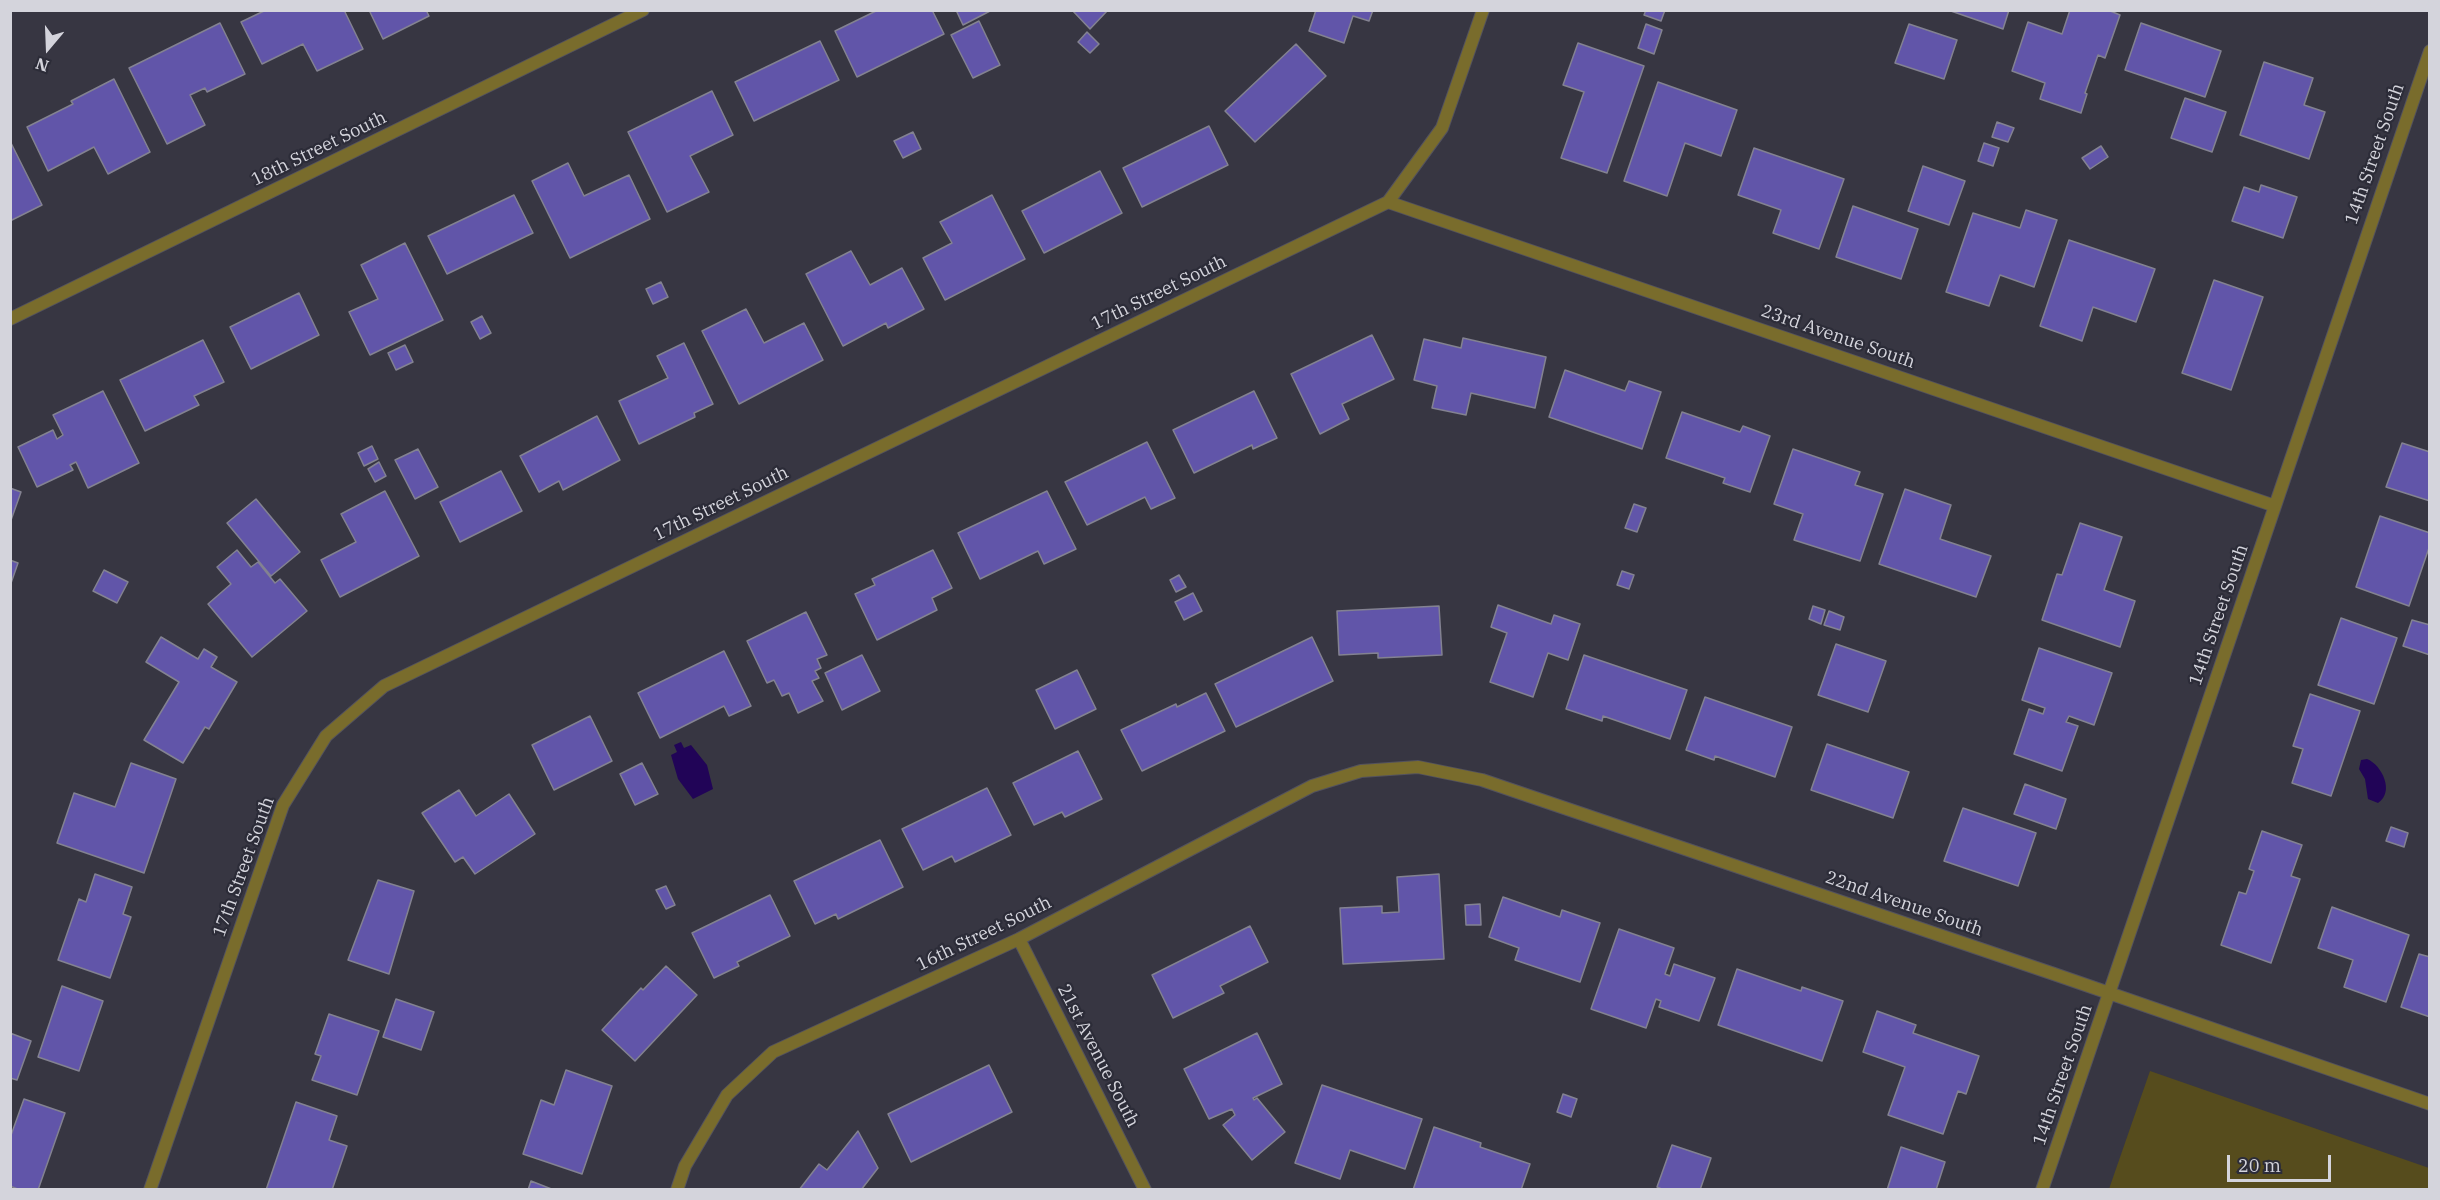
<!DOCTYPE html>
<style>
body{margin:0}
#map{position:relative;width:2440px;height:1200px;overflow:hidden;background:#373642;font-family:"IBM Plex Serif",serif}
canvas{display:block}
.frame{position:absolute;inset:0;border:12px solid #d4d4dc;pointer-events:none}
.north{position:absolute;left:18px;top:18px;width:60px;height:60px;-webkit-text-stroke:4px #2c2c38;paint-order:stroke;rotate:199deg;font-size:16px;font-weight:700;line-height:24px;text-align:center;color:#d4d4dc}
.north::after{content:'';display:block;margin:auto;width:21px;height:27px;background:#d4d4dc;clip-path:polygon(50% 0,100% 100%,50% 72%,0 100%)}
.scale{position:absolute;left:2227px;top:1155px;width:104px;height:27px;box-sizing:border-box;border:3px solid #d4d4dc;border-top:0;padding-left:8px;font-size:18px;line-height:21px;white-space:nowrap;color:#d4d4dc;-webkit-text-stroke:4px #2c2c38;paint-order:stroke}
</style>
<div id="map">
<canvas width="2440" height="1200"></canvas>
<div class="frame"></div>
<div class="north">N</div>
<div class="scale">20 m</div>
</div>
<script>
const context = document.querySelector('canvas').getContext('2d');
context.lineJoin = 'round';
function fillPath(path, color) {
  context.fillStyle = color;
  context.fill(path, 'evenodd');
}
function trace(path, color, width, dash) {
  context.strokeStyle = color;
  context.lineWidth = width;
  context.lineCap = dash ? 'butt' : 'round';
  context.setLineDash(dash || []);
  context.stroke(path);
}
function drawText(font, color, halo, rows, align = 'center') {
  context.font = font + ' "IBM Plex Serif",serif';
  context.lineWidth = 4.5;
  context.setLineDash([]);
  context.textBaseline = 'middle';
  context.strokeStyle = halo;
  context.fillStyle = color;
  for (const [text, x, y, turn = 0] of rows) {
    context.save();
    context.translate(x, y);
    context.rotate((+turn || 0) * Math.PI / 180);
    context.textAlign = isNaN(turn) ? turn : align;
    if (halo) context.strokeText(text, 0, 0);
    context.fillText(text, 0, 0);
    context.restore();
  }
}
fillPath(new Path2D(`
 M2150 1071 2429 1168V1189H2109Z`), '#564c1d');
fillPath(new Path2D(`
 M681 742 684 748 691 745 707 765 713 789 693 799 678 779 671 755 677 752 674 745Z
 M2367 759C2382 765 2395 792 2378 803L2368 799 2365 779 2359 769 2361 760Z`), '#210457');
const building = new Path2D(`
 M266 10H344L363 49 317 71 303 44 262 64 241 22Z
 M369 10H426L429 16 383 39Z
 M878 10H932L944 34 857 77 835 31Z
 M956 10H992L963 25Z
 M1072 10H1108L1090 29Z
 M1316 10H1373L1369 21 1353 16 1344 43 1309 31Z
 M1646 10H1665L1661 21 1644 15Z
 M1948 10H2009L2003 29Z
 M2070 10H2108L2120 15 2105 58 2098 55 2085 93 2087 94 2081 113 2040 99 2045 83 2012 71 2028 22 2062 34Z
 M979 21 1000 65 973 78 951 35Z
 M220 23 245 74 207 92 205 88 190 95 205 125 167 144 129 68Z
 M2141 23 2221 51 2205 97 2125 70Z
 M1646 24 1662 30 1654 54 1638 48Z
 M1909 24 1957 40 1944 79 1895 63Z
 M1087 32 1099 44 1090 53 1078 42Z
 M820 41 839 80 754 121 735 82Z
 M1578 43 1644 66 1607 173 1561 158 1584 92 1563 85Z
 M1296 44 1326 76 1255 142 1225 111Z
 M2264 62 2313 78 2304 105 2325 112 2309 159 2240 135Z
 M114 79 150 152 108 174 94 147 48 171 27 127 73 104 71 101Z
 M1658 82 1737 110 1721 156 1685 143 1667 196 1624 181Z
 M712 91 733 135 690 156 709 192 667 212 628 132Z
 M2185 98 2226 112 2212 152 2171 138Z
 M1997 122 2014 128 2008 142 1992 137Z
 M1209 126 1228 165 1142 207 1123 168Z
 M913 132 921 149 903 158 894 141Z
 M10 141 42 205 10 221Z
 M1984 143 1999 148 1993 166 1978 161Z
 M2101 146 2108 157 2090 169 2082 158Z
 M1754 148 1844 179 1819 249 1773 233 1781 210 1738 195Z
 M568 163 584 196 629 175 650 219 570 258 532 181Z
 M1923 166 1965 181 1949 225 1908 211Z
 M1100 171 1122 213 1044 253 1022 211Z
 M2261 185 2297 197 2283 238 2232 221 2244 187 2259 192Z
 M514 195 533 233 447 274 428 236Z
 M992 195 1025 259 945 300 923 258 952 243 940 222Z
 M1853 206 1918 229 1901 279 1836 257Z
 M2026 210 2057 220 2034 287 2000 275 1989 306 1946 292 1973 213 2020 228Z
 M2069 240 2155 269 2136 322 2093 307 2082 341 2040 326Z
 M405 243 443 320 370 355 349 312 378 299 361 265Z
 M851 251 870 285 902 268 924 309 888 328 886 323 843 346 806 274Z
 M2214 280 2263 297 2231 390 2182 373Z
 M661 282 668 297 653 304 646 289Z
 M299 293 319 335 251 369 230 327Z
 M746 309 764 343 804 323 823 360 739 404 702 331Z
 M482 316 491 333 480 339 471 322Z
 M1372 335 1394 379 1342 404 1349 419 1320 434 1291 374Z
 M1463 338 1546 357 1535 408 1471 393 1466 415 1432 408 1437 386 1414 380 1424 339 1461 348Z
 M203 340 224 382 194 396 199 405 145 431 120 380Z
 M684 343 713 404 694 413 695 417 639 444 619 401 668 378 657 356Z
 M405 345 413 362 396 370 388 353Z
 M1565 370 1625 391 1629 381 1661 392 1642 449 1549 417Z
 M103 391 139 463 88 488 76 462 70 465 73 470 37 487 18 447 53 430 57 439 63 435 53 415Z
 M1254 391 1277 438 1253 449 1252 445 1194 473 1173 430Z
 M1682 412 1740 432 1743 426 1770 436 1750 492 1723 483 1725 478 1666 458Z
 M597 416 620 460 563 490 559 481 539 492 520 456Z
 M1147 442 1175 498 1151 509 1145 497 1087 525 1065 482Z
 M2402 443 2430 452V501L2386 487Z
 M372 446 378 459 364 466 358 453Z
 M418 449 438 487 415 499 395 460Z
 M1793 449 1860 472 1855 485 1883 494 1860 561 1794 540 1803 514 1774 504Z
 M379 462 386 476 375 482 368 469Z
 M501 471 522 511 460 542 440 502Z
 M10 488 21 492 10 523Z
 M1905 489 1951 505 1940 539 1991 556 1976 597 1879 564Z
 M385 491 419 556 340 597 321 560 356 542 341 514Z
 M1047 491 1076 549 1044 564 1038 551 980 579 958 533Z
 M256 499 300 552 271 576 227 523Z
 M1634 504 1646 508 1637 532 1625 528Z
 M2380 516 2430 533V545L2409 606 2356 587Z
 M2080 523 2122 537 2104 590 2135 601 2120 647 2042 620 2057 574 2062 575Z
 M237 550 251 567 258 562 275 583 280 579 307 611 252 657 208 604 231 584 217 567Z
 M933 550 952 588 932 598 937 610 877 640 855 594 875 585 872 579Z
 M10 560 18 563 10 586Z
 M104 570 128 582 117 603 93 591Z
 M1622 571 1634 575 1629 589 1617 585Z
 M1179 575 1186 587 1176 592 1170 580Z
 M1193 593 1202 611 1184 620 1175 602Z
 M1498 605 1551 624 1554 615 1580 624 1568 660 1548 653 1533 697 1490 682 1507 633 1491 627Z
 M1439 606 1442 655 1378 658V653L1339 655 1337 611Z
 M1813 606 1825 610 1821 624 1809 619Z
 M1829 611 1844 617 1840 630 1824 625Z
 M806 612 827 655 817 659 821 668 815 671 819 678 812 681 823 701 798 713 789 693 782 696 774 680 767 683 747 641Z
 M2341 618 2397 638 2374 704 2318 685Z
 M2412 620 2430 625V655L2403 646Z
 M161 637 198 659 204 649 217 657 211 667 237 682 209 729 205 727 183 763 144 740 179 682 146 662Z
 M1312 637 1333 681 1236 727 1215 684Z
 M1836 644 1886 661 1868 712 1818 695Z
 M2039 648 2112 673 2094 725 2069 716 2066 722 2078 726 2062 771 2014 754 2029 709 2043 714 2045 708 2022 700Z
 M724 651 751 706 729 716 724 706 660 738 638 693Z
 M862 655 880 691 842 710 825 673Z
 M1584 655 1687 690 1670 739 1603 716 1602 721 1566 709Z
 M1077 670 1096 709 1055 729 1036 690Z
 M1206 693 1225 731 1142 771 1121 730 1176 704 1177 707Z
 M2310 694 2360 711 2331 796 2292 783 2303 749 2293 746Z
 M1705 697 1792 727 1775 777 1715 756 1714 760 1686 750Z
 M590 716 612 761 554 790 532 745Z
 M1827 744 1909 772 1893 818 1811 790Z
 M1078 751 1102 799 1065 817 1062 812 1034 825 1013 783Z
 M131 763 176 779 144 873 57 843 74 793 115 807Z
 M642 763 658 794 635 805 620 774Z
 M2025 784 2066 799 2056 829 2014 814Z
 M987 788 1011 835 955 862 952 856 923 870 902 829Z
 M459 790 476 816 509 794 535 834 475 874 463 857 455 862 422 813Z
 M1963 808 2036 833 2018 886 1944 861Z
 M2391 827 2408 833 2404 847 2386 841Z
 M2262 831 2302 845 2291 876 2300 879 2271 963 2221 945 2239 892 2246 894 2254 871 2249 869Z
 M880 840 903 887 838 919 836 914 815 924 794 881Z
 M95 874 132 887 123 914 131 917 110 978 58 960 79 899 86 902Z
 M1439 874 1444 959 1343 964 1340 908 1382 906V913L1399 912 1397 877Z
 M378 880 414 891 389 974 348 960Z
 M666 886 675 905 666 909 656 890Z
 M770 895 790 936 737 962 739 966 714 978 692 933Z
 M1503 897 1560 917 1562 910 1600 923 1580 982 1515 960 1519 948 1489 937Z
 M1480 904 1481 925H1466L1465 905Z
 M2332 907 2409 935 2386 1002 2344 987 2353 960 2318 948Z
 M1250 926 1268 962 1220 986 1224 993 1173 1018 1152 975Z
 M1619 929 1674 948 1665 974 1670 976 1674 964 1715 978 1699 1021 1659 1007 1661 1001 1656 999 1646 1028 1591 1009Z
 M2419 954 2430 957V1017L2401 1007Z
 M666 966 697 995 635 1061 602 1030 641 988 643 990Z
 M1737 969 1801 991 1802 987 1843 1001 1822 1061 1718 1025Z
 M62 986 103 1001 79 1071 38 1057Z
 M396 999 434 1012 421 1050 383 1037Z
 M1877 1011 1916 1025 1913 1033 1979 1056 1966 1094 1958 1091 1943 1134 1888 1115 1905 1067 1863 1052Z
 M329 1014 379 1031 357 1095 312 1080 321 1056 315 1054Z
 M10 1033 31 1041 17 1080 10 1078Z
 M1257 1033 1282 1084 1253 1098 1254 1100 1257 1098 1285 1132 1252 1160 1223 1125 1235 1115 1232 1109 1209 1119 1184 1069Z
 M989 1065 1012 1112 911 1162 888 1114Z
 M566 1070 612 1086 582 1174 523 1154 541 1100 554 1105Z
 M1322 1085 1422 1119 1405 1169 1350 1150 1340 1179 1295 1163Z
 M1563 1094 1577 1099 1571 1117 1557 1112Z
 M24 1099 65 1113 38 1190H20L10 1186V1138Z
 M296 1102 337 1116 329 1140 347 1146 332 1190H266Z
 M1434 1127 1481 1143 1480 1147 1530 1164 1521 1190H1413Z
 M858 1131 878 1168 861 1190H799L819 1164 827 1170Z
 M1672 1145 1711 1158 1700 1190H1664L1657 1187Z
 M1901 1147 1945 1162 1936 1190H1887Z
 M531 1181 554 1190H528Z`);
fillPath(building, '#6155a9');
trace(building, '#838291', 1.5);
const minor = new Path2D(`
 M1388 202 2275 506
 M10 319 643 10
 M1019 939 1145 1190
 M150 1190 283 805 326 736 384 686 1388 202 1442 128 1483 10
 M677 1190 685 1166 727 1095 773 1052 1019 939 1312 786 1361 771 1418 767 1482 780 2054 974 2430 1104
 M2042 1190 2430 51`);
trace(minor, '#53525e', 14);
trace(minor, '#796c2c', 12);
drawText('18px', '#d4d4dc', '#2c2c38', [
 ["18th Street South",319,149,-26],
 ["14th Street South",2375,154,-71],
 ["17th Street South",1159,293,-26],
 ["23rd Avenue South",1838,337,19],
 ["17th Street South",721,504,-26],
 ["14th Street South",2219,615,-71],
 ["17th Street South",244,867,-70],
 ["22nd Avenue South",1904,904,19],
 ["16th Street South",984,934,-26],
 ["21st Avenue South",1098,1056,63],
 ["14th Street South",2063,1075,-71]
]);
</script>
